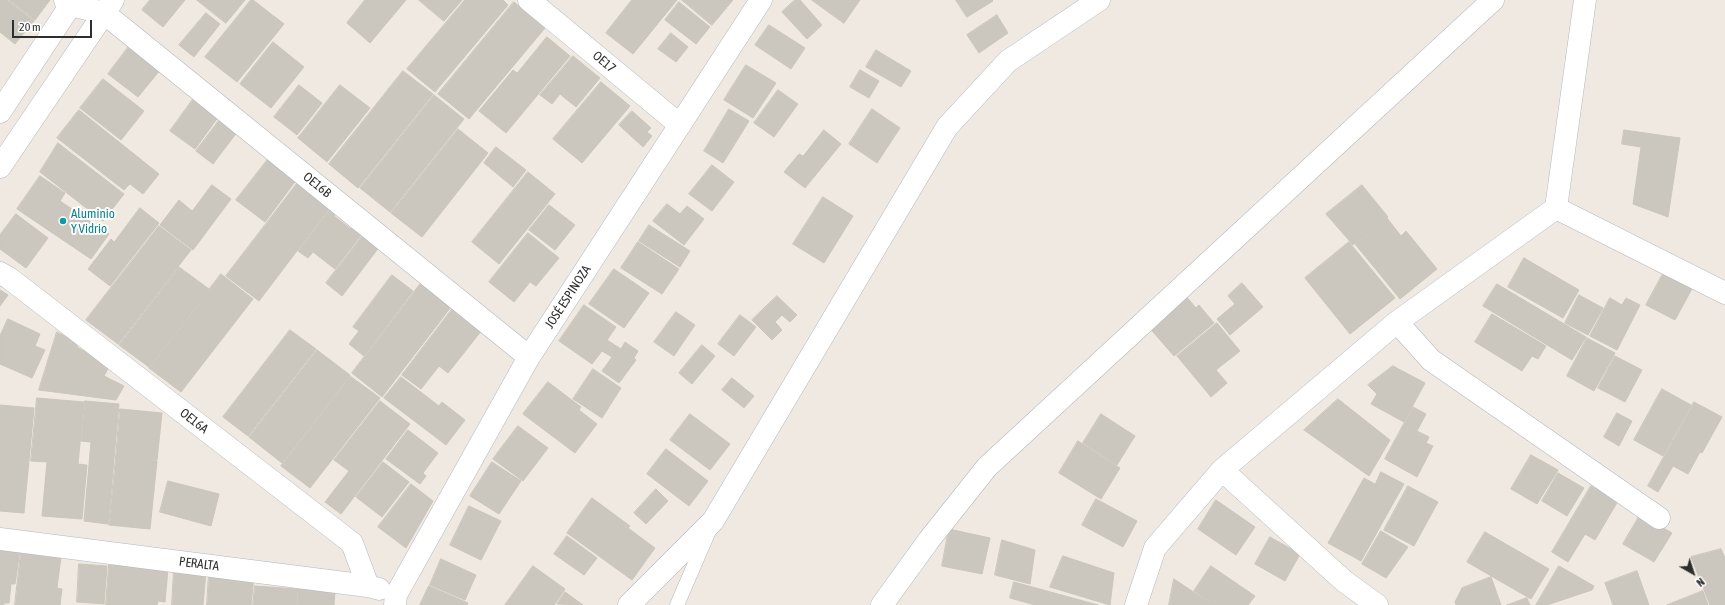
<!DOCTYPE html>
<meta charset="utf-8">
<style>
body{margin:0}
#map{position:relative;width:1725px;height:605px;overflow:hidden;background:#efe9e1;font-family:"Asap Condensed",sans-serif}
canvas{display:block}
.north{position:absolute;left:1673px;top:553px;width:40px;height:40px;-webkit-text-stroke:3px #fff;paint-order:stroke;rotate:141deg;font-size:11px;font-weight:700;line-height:16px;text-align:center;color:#2e2e2e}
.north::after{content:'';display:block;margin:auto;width:14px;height:18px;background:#2e2e2e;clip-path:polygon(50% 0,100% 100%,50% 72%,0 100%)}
.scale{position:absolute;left:12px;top:20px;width:80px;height:18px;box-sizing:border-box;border:2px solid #2e2e2e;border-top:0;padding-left:5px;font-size:12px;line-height:14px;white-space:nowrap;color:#2e2e2e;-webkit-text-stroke:3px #fff;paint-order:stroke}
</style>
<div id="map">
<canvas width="1725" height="605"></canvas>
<div class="north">N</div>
<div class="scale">20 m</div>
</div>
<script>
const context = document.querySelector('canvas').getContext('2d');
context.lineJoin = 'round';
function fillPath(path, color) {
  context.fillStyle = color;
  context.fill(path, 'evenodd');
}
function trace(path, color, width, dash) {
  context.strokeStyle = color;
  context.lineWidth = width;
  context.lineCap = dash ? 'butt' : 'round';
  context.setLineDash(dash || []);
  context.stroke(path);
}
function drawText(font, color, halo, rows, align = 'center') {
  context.font = font + ' "Asap Condensed",sans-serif';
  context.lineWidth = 4;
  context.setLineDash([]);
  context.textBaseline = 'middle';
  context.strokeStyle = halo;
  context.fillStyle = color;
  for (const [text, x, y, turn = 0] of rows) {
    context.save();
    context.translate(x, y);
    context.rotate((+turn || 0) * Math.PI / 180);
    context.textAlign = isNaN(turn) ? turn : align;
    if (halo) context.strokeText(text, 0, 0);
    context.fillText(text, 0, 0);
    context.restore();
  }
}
const building = new Path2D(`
 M0 0H7L34 21 15 44 0 32Z
 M9 0H50L35 20Z
 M150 0H185L163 27 142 10Z
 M197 0H245L226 23Z
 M251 0H253L284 24 237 82 205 57Z
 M365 0H406L370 43 347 23Z
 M419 0H462L444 21Z
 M465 0H503L508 5 435 92 407 69Z
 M632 0H677L633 54 606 33Z
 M682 0H733L712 25Z
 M795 0H800L822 25 807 39 782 12Z
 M812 0H860L844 23Z
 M956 0H992L993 1 967 17Z
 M514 2 545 28 469 119 438 94Z
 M679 2 710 27 696 44 665 20Z
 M206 13 220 24 194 57 179 45Z
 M997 15 1008 33 979 53 967 35Z
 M769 25 805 48 791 69 755 45Z
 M671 33 688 47 676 62 658 49Z
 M547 37 570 56 506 133 479 111 513 70 517 73Z
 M273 42 304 67 271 108 240 84Z
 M130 45 161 69 138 97 108 74Z
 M876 50 911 71 901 87 866 67Z
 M573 56 600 78 576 107 560 94 552 104 540 95Z
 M746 65 776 83 753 118 724 100Z
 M860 70 879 81 869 98 850 87Z
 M403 71 433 94 358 188 329 164Z
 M103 79 144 111 121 140 80 108Z
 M601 82 630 106 582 163 553 139Z
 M299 85 322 103 297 135 274 117Z
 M340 85 370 108 327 162 298 138Z
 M778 90 798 104 774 137 754 123Z
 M434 95 464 119 390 212 360 188Z
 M194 98 219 116 195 149 170 131Z
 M729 109 749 121 723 163 704 151Z
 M872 109 900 128 877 163 849 144Z
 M79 110 159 174 143 194 130 184 124 190 57 138Z
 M632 111 651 128 647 132 652 136 643 147 619 125Z
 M221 118 238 131 213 164 196 151Z
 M458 129 488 153 422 237 391 213Z
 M824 130 841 144 805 188 784 172 799 154 803 156Z
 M1624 130 1680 138 1668 217 1633 204 1641 147 1622 144Z
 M58 143 124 194 103 221 40 172Z
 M496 147 526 170 513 187 484 163Z
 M269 158 297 179 265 222 236 200Z
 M712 165 734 182 712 211 689 194Z
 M528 172 555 194 499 264 472 242Z
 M40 176 65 193 60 201 109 234 91 259 17 209Z
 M299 181 331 206 259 301 226 276Z
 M212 185 231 199 193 250 160 225 179 200 192 211Z
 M1362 185 1388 217 1353 245 1326 214Z
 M823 197 853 216 824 263 793 244Z
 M667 204 680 214 687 206 704 219 684 245 653 221Z
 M549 205 575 225 555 250 529 230Z
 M140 208 159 223 110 286 88 269 111 239 114 242Z
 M330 209 336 214 334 216 351 229 353 227 362 234 335 269 313 252 308 258 298 251Z
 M16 214 48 238 26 268 0 249V235Z
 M1387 218 1401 236 1406 231 1437 269 1400 299 1355 244Z
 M649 225 690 251 680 267 639 241Z
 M159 226 191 250 118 344 86 320Z
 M528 233 559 258 536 286 530 282 514 302 489 282Z
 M364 234 380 246 342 296 326 283Z
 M638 242 679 269 662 294 621 268Z
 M1349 242 1395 298 1350 334 1305 278Z
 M1524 258 1579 290 1563 318 1508 287Z
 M179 267 209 289 149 367 119 345Z
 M614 269 649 293 624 328 589 304Z
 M1665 270 1694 285 1675 320 1646 305Z
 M221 274 253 299 181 392 149 368Z
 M392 275 413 291 364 356 349 344 359 331 353 327Z
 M421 283 451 307 382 397 352 373Z
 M1242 283 1263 307 1230 335 1217 319 1235 304 1228 296Z
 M1497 284 1586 337 1572 360 1483 306Z
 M0 290 8 295 0 306Z
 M1184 294 1196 308 1199 305 1214 323 1174 356 1147 325Z
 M1579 295 1603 308 1588 335 1565 323Z
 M777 296 797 315 790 322 782 315 775 322 782 330 772 340 752 320Z
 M1610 298 1622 305 1626 298 1640 305 1617 350 1590 336Z
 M584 305 616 327 607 340 621 349 625 342 638 351 634 358 636 360 619 383 602 371 612 357 602 351 592 364 559 341Z
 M453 308 482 330 448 373 439 366 421 389 402 375Z
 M676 312 695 325 674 356 654 342Z
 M1492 314 1546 346 1538 359 1532 356 1522 371 1475 342Z
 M740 315 756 327 734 356 718 344Z
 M8 319 40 334 35 346 45 350 32 378 0 364V336Z
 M1217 323 1240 351 1216 370 1227 383 1211 397 1177 356Z
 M290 330 316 349 248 436 223 417Z
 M57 332 79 343 77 347 110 365 104 376 124 386 116 400 39 390Z
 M1587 338 1615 353 1594 391 1567 376Z
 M702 345 715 356 692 384 679 373Z
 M317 350 350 375 282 463 249 437Z
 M1615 356 1642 370 1625 402 1598 388Z
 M1393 366 1425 383 1404 422 1371 404 1377 394 1368 385Z
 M593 369 621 388 602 418 573 399Z
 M350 376 380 398 310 488 281 466Z
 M401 377 439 406 442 402 465 420 446 445 384 398Z
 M732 378 754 396 744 408 722 390Z
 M548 382 581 407 579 410 597 424 575 453 523 414Z
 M1662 389 1691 405 1663 456 1634 440Z
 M37 398 84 402 78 464 87 465 82 519 42 516 47 462 31 461Z
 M1338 399 1390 440 1369 476 1304 430Z
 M85 401 119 404 108 524 84 521 91 442 81 441Z
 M380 401 410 424 341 514 325 502 349 471 334 460Z
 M1694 402 1722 417 1702 453 1700 452 1688 474 1673 466 1658 492 1648 486Z
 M0 405 34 408 24 513 0 511Z
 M1413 407 1426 414 1417 431 1429 437 1426 443 1433 446 1417 477 1385 459Z
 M120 409 162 413 157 460 116 457Z
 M1617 413 1632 421 1619 446 1604 437Z
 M690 414 730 444 710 470 670 440Z
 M1101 414 1135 436 1117 465 1083 443Z
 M518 426 548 448 523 481 493 459Z
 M408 430 438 453 423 473 426 476 420 484 386 459Z
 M1078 441 1120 468 1101 499 1059 473Z
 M666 449 708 481 689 506 647 474Z
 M1531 455 1558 470 1537 504 1511 489Z
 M116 457 157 461 150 529 109 525Z
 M383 462 409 482 382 517 356 497Z
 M492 462 521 481 499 514 470 496Z
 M1381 472 1404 484 1361 561 1328 543 1364 478 1375 484Z
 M1558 473 1584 488 1567 516 1542 501Z
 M168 481 219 494 211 526 160 512Z
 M411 484 433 501 406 548 378 527Z
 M1408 486 1438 502 1414 546 1384 530Z
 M1591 486 1618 501 1595 540 1585 534 1568 562 1552 552Z
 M656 489 668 501 646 524 634 513Z
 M592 498 630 526 628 528 655 548 632 580 567 533Z
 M1096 499 1137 521 1123 547 1082 525Z
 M1216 500 1255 527 1236 555 1198 529Z
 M469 506 501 521 481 560 450 545Z
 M1640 515 1672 533 1654 562 1623 544Z
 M949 529 990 538 982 574 942 566Z
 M1381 531 1408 547 1386 578 1362 564Z
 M1485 532 1549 569 1531 599 1467 562Z
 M567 536 597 558 584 575 554 554Z
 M1270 537 1300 554 1285 581 1255 564Z
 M1002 540 1035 550 1030 584 995 575Z
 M0 547 20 550 15 584H11L9 603H4V605H0Z
 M1721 549 1725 558V605H1710L1691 557Z
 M21 552 61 557 57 588 62 589 60 605H15Z
 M1063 556 1114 573 1110 605 1050 587Z
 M441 559 476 575 465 600 430 585Z
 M79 564 107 566 104 604 77 602Z
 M109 565 168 569 165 602 158 601 157 605H106Z
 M533 566 565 589 554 605H505Z
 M1211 566 1255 596 1248 605H1214L1194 591Z
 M1559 566 1594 586 1592 590 1547 605H1536Z
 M174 570 206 572 203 605H172Z
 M1637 571 1649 605H1613L1605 583Z
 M209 573 254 576 251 605H207Z
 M1491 577 1501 605H1456L1455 602 1462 588Z
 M1174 579 1213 605H1169Z
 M1014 582 1098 605H1035L1010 598Z
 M255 586 297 589 296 605H253Z
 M429 586 468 603 467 605H420Z
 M298 589 335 591 334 605H297Z
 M1703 591 1708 605H1667Z
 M565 592 583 605H582L557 604Z
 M1527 598 1530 605H1507Z`);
fillPath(building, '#cbc7bf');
trace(building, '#cbc5ba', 1);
const lane = new Path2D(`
 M677 605 709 531`);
const street = new Path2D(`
 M65 0 71 5 104 13 529 357
 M529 0 680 125
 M1556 208 1585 0
 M0 273 9 278 352 543 368 586
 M1397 322 1431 360 1659 518
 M1222 470 1344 581 1377 605
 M0 539 368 586 379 589
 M395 605 396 595 529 357 761 0
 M629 605 713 521 947 127 1008 61 1099 0
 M882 605 929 540 987 467 1493 0
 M1136 605 1155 548 1222 470 1397 322 1556 208 1725 293`);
const secondary = new Path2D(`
 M0 112 74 0
 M0 167 113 0`);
trace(lane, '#b4b7c1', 15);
trace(street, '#b4b7c1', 23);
trace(secondary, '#b4b7c1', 23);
trace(lane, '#fff', 14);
trace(street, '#fff', 22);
trace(secondary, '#fff', 22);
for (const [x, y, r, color] of [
 [63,221,4,"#0f9aa8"]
]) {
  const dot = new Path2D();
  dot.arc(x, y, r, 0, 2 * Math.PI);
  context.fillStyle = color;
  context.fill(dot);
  trace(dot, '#fff', 1.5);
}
drawText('13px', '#2e2e2e', '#fff', [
 ["OE17",604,62,40],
 ["OE16B",317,185,39],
 ["JOSÉ ESPINOZA",568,297,-57],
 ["OE16A",194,421,38],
 ["PERALTA",199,564,7]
]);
drawText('13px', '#0d838f', '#fff', [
 ["Aluminio",71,214],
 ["Y Vidrio",71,229]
], 'left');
</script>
